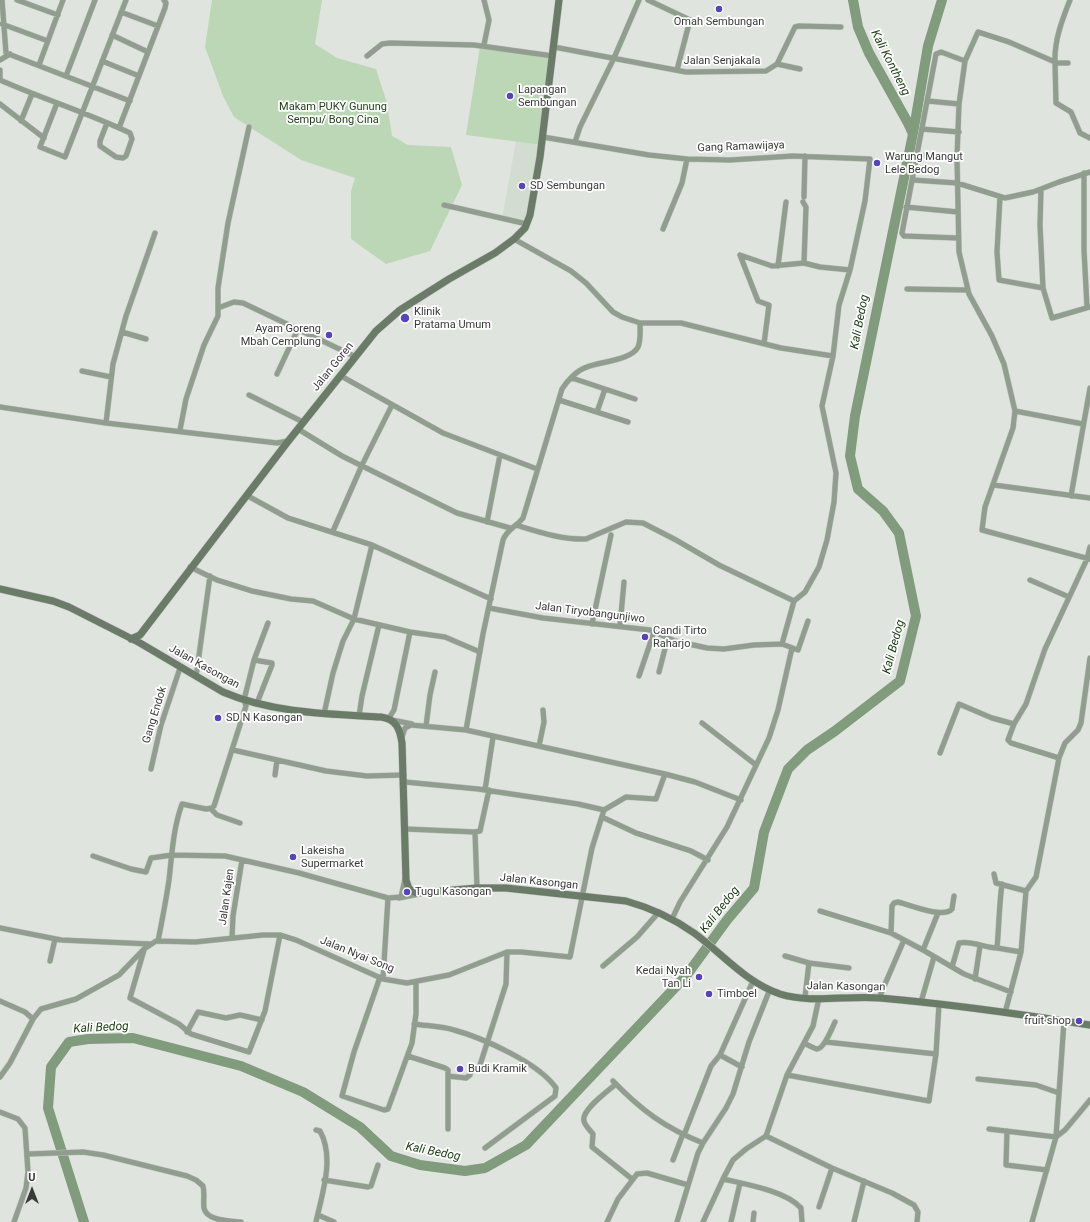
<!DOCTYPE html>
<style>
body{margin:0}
#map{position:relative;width:1090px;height:1222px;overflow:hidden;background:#e0e4df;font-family:Roboto,sans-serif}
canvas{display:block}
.north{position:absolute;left:12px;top:1170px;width:40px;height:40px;-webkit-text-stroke:3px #fff;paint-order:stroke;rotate:0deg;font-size:11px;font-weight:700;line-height:16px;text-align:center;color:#383a38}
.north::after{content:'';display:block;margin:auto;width:14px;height:18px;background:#383a38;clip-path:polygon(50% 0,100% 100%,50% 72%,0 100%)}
</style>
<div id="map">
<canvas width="1090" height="1222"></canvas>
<div class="north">U</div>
</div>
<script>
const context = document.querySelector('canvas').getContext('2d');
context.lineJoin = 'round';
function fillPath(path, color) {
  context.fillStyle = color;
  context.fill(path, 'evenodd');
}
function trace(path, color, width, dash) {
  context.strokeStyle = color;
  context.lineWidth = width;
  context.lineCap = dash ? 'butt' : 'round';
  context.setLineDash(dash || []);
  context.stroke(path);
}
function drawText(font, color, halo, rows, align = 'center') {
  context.font = font + ' Roboto,sans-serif';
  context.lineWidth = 3.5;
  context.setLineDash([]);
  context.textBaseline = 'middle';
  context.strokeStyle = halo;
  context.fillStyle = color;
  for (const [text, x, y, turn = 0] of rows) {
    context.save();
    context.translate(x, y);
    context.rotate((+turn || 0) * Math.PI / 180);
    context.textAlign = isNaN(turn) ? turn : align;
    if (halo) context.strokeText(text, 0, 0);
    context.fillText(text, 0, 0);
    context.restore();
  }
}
fillPath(new Path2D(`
 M516 141 544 145 530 223 502 219Z`), '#d2dcd1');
fillPath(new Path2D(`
 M212 0H322L315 44 337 58 376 69 387 103 392 136 408 145 451 147 462 185 430 251 386 264 351 239V191L355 178 301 160 234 117 223 96 205 47Z
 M480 47 553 58 543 145 466 135Z`), '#bbd7b6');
trace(new Path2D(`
 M853 0 858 27 869 53 908 123 913 134
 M84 1222 48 1108 51 1067 69 1042 88 1039 133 1038 241 1066 303 1092 360 1127 391 1156 420 1165 465 1171 485 1168 526 1145 686 976 727 920 754 888 764 832 788 769 807 750 835 731 900 681 916 616 899 533 883 511 858 489 850 456 855 416 913 134 928 46 942 0`), '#819c7c', 10);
const street = new Path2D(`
 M2 0 6 53 130 101
 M17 0 58 15
 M484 0 489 20 484 45
 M648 0 690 20 677 70
 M121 12 158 26
 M2 24 48 41
 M112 35 148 52
 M554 47 686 72 766 71 777 64 795 27 799 26 841 27
 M367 56 382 44 390 43 474 45 553 56
 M0 60 10 54
 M102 61 139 76
 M1068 63H1055C1054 41 1062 20 1070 0
 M777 64 800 69
 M39 65 63 0
 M0 70V78
 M66 76 95 0
 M0 80C43 99 88 113 130 133L132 139 126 156 123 158 116 157 100 146V141L107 123
 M928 101 959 104
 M57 103 40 147 65 157 126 0
 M0 104 44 138
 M21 121 32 94
 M119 128 165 8 166 3 164 0
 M922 129 959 132
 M543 137 649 155 687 159 730 160 793 156 870 159 865 201 850 270 839 305 833 356 822 406 836 473 834 502 827 540 819 567 805 592 794 601 782 644
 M1090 138 1080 133 1071 112 1056 103 1055 62 1009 42 978 32 965 61 959 104 957 157 959 252 969 294 992 336 1004 364 1015 411 1013 428 985 507 982 530 1090 559
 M575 142 580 127 614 58 639 0
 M918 155 957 157
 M1084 173V250L1087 307
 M913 180 957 183 1005 198 1033 192 1059 182 1090 172
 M1041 189 1040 225 1043 288 1052 318 1090 307
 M804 197 805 156
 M1000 197 997 252 999 280 1043 288
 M803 202 806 207 804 263
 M444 205 527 224
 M906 207 958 212
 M663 229 682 183 687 159
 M958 238 904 236 902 233 936 54 941 52 965 61
 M514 239 571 271 586 283 613 312 622 317 640 323H681L781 348 833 356
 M740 255 772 266 804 263 820 267 850 270
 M740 255 758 301 769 305 764 344
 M778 266 786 202
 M907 289 967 290
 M218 308 234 302 243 303 356 357
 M122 332 146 339
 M82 371 111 377
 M277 374 298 329
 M341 376 443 433 537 469
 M572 378 635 399
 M249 395 303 422
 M559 400 628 422
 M0 407 106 423 277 443 288 441
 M1015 411 1083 424
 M597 412 605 389
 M106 423 113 364 126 316 155 233
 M298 429 342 456 457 513 510 528
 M180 430 186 399 204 345 218 316V288L228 223 249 127
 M994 485 1090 498
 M246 495 288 518 372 545 491 599
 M1071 496 1090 388
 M487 522 500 455
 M516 525C539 532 562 540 586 539L626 522 643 523 676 540 719 565 794 601
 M333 531 362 465 392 405
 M190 567 217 580 252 591 291 599 313 601 354 619 410 632 445 637 480 652
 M1030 580 1069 597
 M489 608 543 618 650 630 675 641 707 648 724 649 754 645 782 644 798 650 808 621
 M592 624 611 535
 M620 626 624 582
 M254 660 272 663V665L257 703
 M659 672 668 637
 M639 676 654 632
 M196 677 210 576
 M324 714 333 673 343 641 354 619 372 545
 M359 716 362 696 379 625
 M389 718 394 710 410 632
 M392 720 412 724
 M702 723 756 765
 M426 726 430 695 435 672
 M466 730 483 634 503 540C507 529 516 527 523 518L562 389C567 381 577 370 587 367 599 362 632 360 638 347 641 341 640 330 640 323
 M402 737 405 728 411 725 466 730 665 774 695 782 741 800
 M539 746 544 722 543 710
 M233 750 326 771 367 776 404 775
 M940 753 959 704 992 718 1014 724
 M1059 758 1011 743 1008 740 1014 724 1026 704 1045 649 1087 559 1090 547
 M151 769 161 725 180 668
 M275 775 277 760
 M405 782 478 789 578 804 604 810
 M485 790 493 737
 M211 809 217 815 240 823
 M602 817 636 833 691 851 708 860
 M406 829 475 832
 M93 856 131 869 146 872 151 858 172 855 225 856 299 873 388 898 401 897 405 879
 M994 874 996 883 1026 891
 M1002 884C999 906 999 927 997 948L1021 952
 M477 888 475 832 480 831 489 790
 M399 898 419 894
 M820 911 891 933 923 950 964 974 1011 992
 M672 919 680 902 727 827 769 738 778 710 792 648
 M0 928 61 940 150 944
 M891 933 892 906 894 903 898 902C910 905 943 919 952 909L954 896
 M232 938 233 916 242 860
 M158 941C162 921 166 901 169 880 172 854 173 829 182 804L206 809 212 808 214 806 246 706 244 700 254 660 268 623
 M144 950 130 998 179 1024 191 1034 249 1052 265 1011 280 935
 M923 950 938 913
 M785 956 809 963 849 968
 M50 961 55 939
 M603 966 637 937 659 912
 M952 967 959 943C972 940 984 948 997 948
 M380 977 354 1052 342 1096 384 1110 388 1109 412 1043 416 1014V982
 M383 979 388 898
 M975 979 980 946
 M805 997 809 963
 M879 998 904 940
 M0 1001 25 1012 33 1019
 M921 1002 934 957
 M1005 1013 1021 952 1026 891 1036 877 1059 758 1065 743 1078 730 1081 723 1090 658
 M414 1024C427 1026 441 1026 454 1030 483 1038 539 1063 556 1088L555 1096 485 1148
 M187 1032 198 1012 226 1018 240 1015 262 1020
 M826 1042 936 1054
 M804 1043C808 1045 813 1048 817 1049 824 1049 832 1028 835 1022
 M720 1055 742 1067
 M408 1056 445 1068 448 1070V1129
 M787 1075 929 1101 936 1054 939 1004
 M448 1076 466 1078 470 1075 472 1067H478L480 1065 506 984 507 952
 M0 1077 10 1063 33 1019 41 1009 76 999 119 975 144 949 156 941 195 942 263 935H280L296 940 383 979 407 983 449 975 507 952H521L570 957 592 848 604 810 626 797 656 799 665 774
 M978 1079 1036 1085 1059 1093
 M613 1081C641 1110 665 1128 703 1143
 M616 1084C608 1091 581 1110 584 1121 585 1126 590 1130 593 1134L592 1147 632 1179
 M0 1112 18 1119 25 1128 28 1172 26 1188 14 1222
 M989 1129 1056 1137 1065 1130 1090 1100
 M1007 1131 1006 1165 1047 1170
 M684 1135 711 1066 720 1055 753 981
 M766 1136 832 1168 892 1193 914 1205 918 1212 917 1222
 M28 1154 83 1152 103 1155 187 1176 196 1180 203 1186C205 1193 203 1201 204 1208 206 1221 231 1221 241 1222
 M673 1160 683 1134
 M723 1179C745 1184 786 1191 801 1208L802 1222
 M324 1180 368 1187 371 1186 378 1165
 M819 1207 832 1168
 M318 1215 334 1222
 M316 1222C322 1194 335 1158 320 1131L316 1130
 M607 1222 618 1199 637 1174 647 1173 688 1185
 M677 1222 698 1153 703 1143 726 1108 733 1094 749 1042 770 989
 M703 1222 723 1179 733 1160 746 1149 766 1136 787 1075 813 1026 819 998
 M731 1222 740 1183
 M753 1222 754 1213
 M854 1222 864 1181
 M1032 1222 1056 1137 1064 1021`);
const secondary = new Path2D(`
 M0 589 53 601 69 607 140 643 223 692C272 713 328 714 381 717 396 719 400 729 402 743L406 880 409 889 417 893 477 888H506L626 901C651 908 673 918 694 933 723 954 745 982 780 994 812 1004 847 995 880 998 950 1004 1020 1014 1090 1025
 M131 639 140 635 286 444 376 331 400 310 449 279 495 253 514 239 525 228 530 215 540 157 559 0`);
trace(street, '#bec2be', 6);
trace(secondary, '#bec2be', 8);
trace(street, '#919d8f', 5);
trace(secondary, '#6a7b67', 7);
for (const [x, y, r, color] of [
 [719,9,4,"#5644bc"],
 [510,96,4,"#5644bc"],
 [877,163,4,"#5644bc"],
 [522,186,4,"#5644bc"],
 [405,318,5,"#5644bc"],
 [329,335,4,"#5644bc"],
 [645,637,4,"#5644bc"],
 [218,718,4,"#5644bc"],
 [293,857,4,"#5644bc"],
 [407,892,4,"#5644bc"],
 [699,977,4,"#5644bc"],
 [709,994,4,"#5644bc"],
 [1079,1021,4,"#5644bc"],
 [460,1069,4,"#5644bc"]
]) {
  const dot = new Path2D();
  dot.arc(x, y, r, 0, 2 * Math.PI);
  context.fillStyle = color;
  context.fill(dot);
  trace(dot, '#fff', 1.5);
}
drawText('11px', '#383a38', '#fff', [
 ["Omah Sembungan",719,22,"center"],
 ["Lapangan",518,90],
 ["Sembungan",518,103],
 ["Warung Mangut",885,157],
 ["Lele Bedog",885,170],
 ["SD Sembungan",530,186],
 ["Klinik",414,312],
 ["Pratama Umum",414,325],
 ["Ayam Goreng",321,329,"right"],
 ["Mbah Cemplung",321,342,"right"],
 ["Candi Tirto",653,631],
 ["Raharjo",653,644],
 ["SD N Kasongan",226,718],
 ["Lakeisha",301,851],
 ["Supermarket",301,864],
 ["Tugu Kasongan",415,892],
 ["Kedai Nyah",691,971,"right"],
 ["Tan Li",691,984,"right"],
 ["Timboel",717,994],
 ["fruit shop",1071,1021,"right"],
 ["Budi Kramik",468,1069]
], 'left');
drawText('11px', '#383a38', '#fff', [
 ["Jalan Senjakala",722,61],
 ["Gang Ramawijaya",741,147,-2],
 ["Jalan Goren",333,367,-51],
 ["Jalan Tiryobangunjiwo",590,613,7],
 ["Jalan Kasongan",204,667,29],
 ["Gang Endok",155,715,-73],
 ["Jalan Kasongan",539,882,6],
 ["Jalan Kajen",227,897,-82],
 ["Jalan Nyai Song",357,955,22],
 ["Jalan Kasongan",846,987,1]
]);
drawText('11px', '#1c4215', '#fff', [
 ["Makam PUKY Gunung",333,107],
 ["Sempu/ Bong Cina",333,120]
]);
drawText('italic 12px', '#173d10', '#fff', [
 ["Kali Kontheng",890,63,63],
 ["Kali Bedog",860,322,-79],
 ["Kali Bedog",894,647,-75],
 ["Kali Bedog",720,910,-52],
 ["Kali Bedog",101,1028,-3],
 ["Kali Bedog",433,1152,11]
]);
</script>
